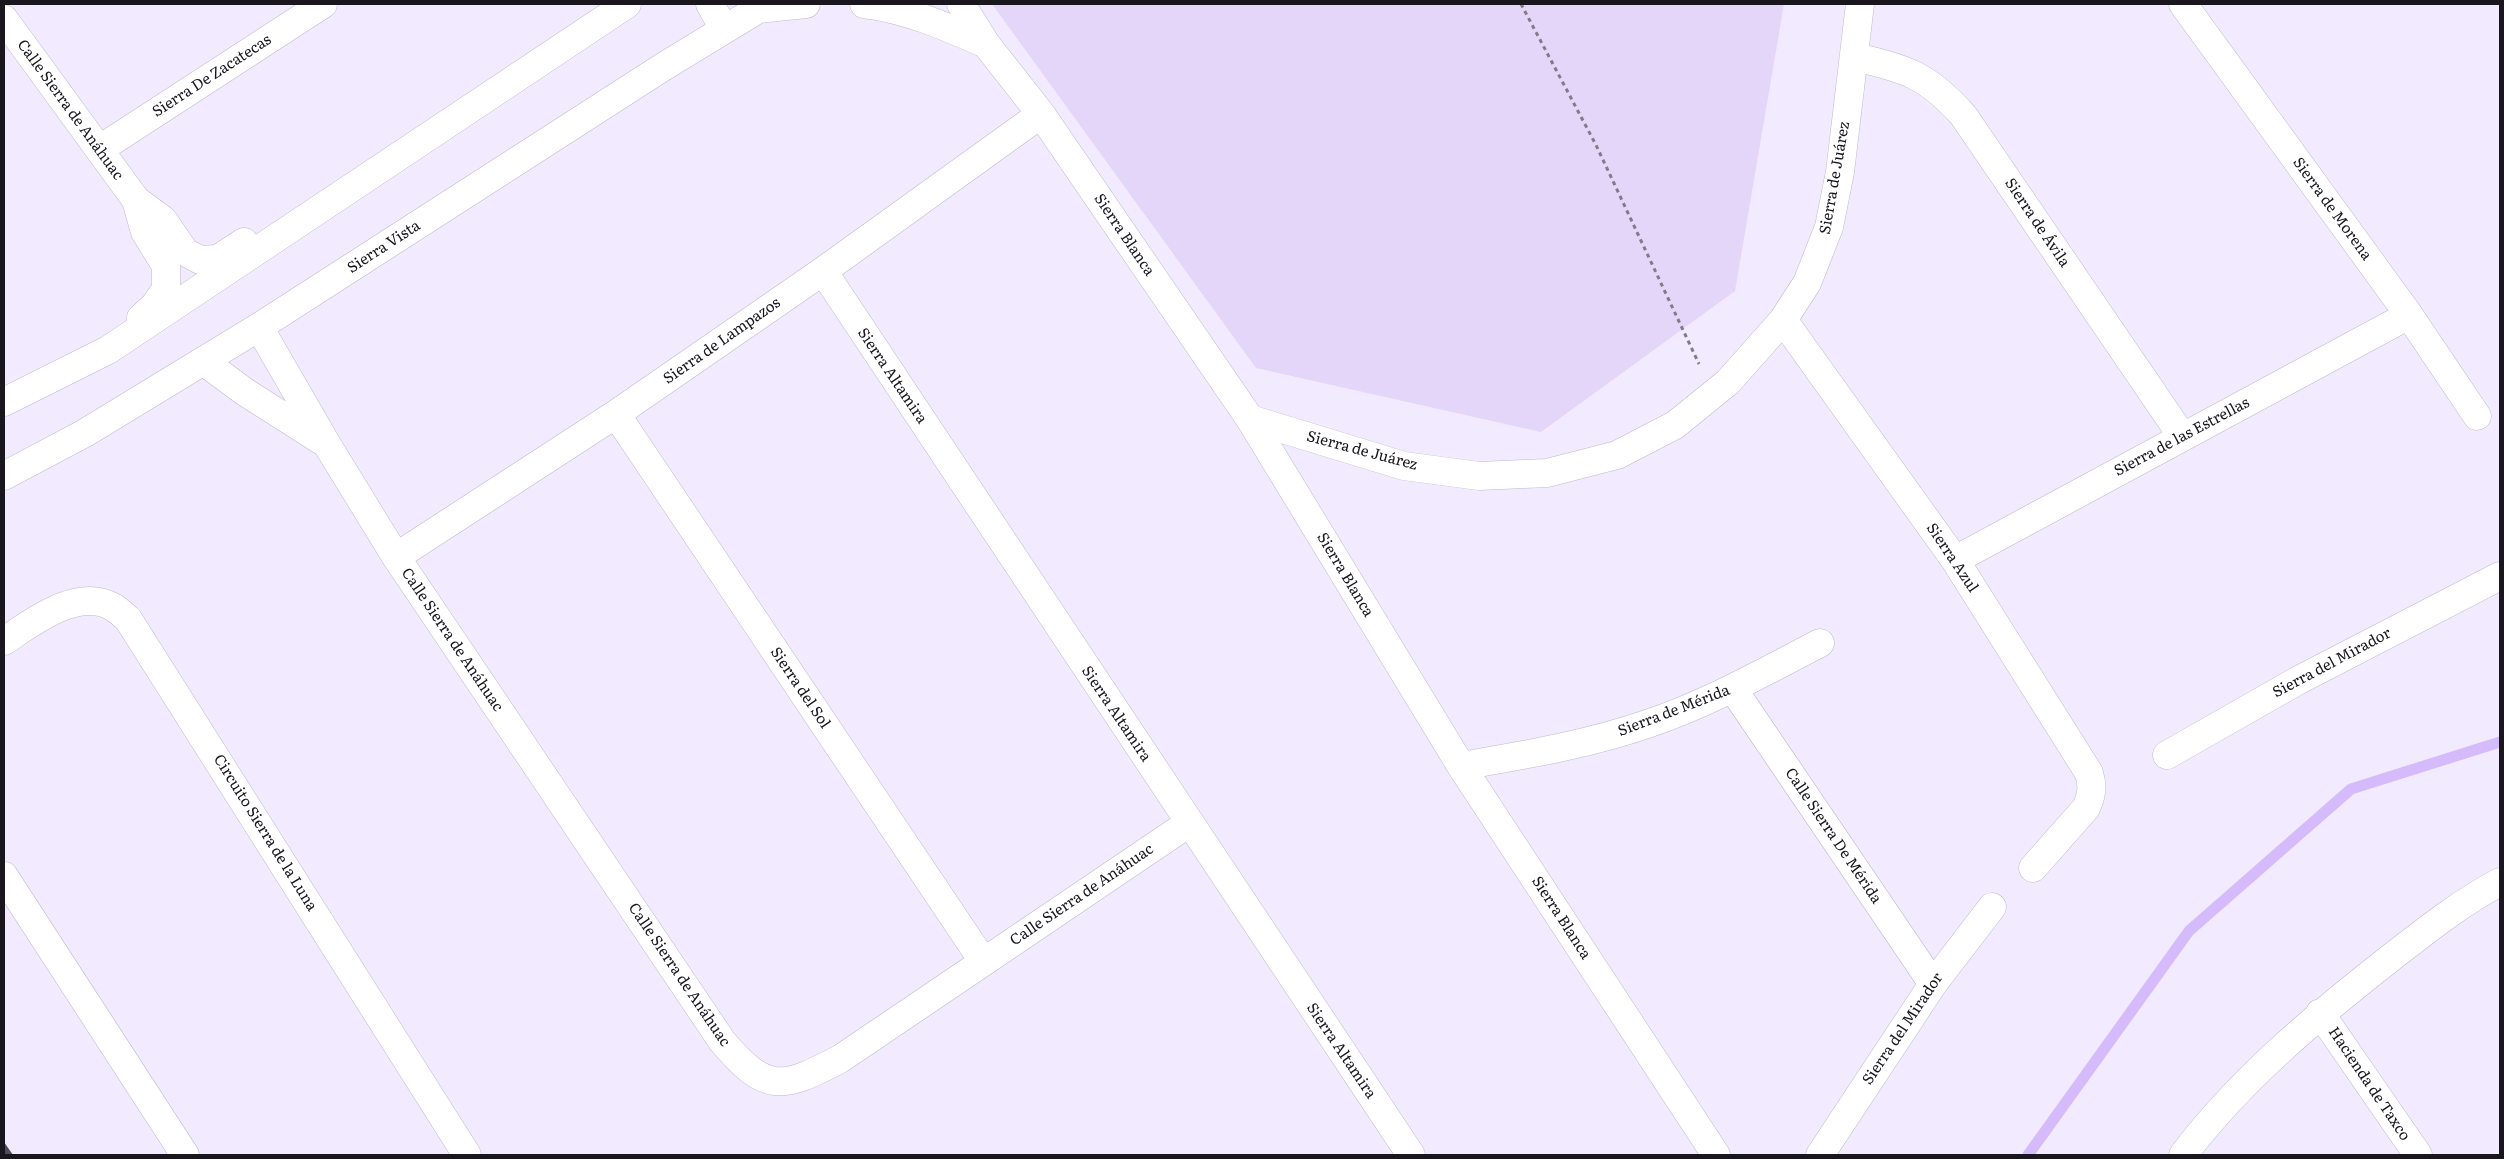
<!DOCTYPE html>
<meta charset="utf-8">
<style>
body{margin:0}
#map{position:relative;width:2504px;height:1159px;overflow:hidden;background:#f2eafe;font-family:Literata,serif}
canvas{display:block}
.frame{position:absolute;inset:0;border:5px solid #19161d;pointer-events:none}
</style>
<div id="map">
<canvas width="2504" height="1159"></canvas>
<div class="frame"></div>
</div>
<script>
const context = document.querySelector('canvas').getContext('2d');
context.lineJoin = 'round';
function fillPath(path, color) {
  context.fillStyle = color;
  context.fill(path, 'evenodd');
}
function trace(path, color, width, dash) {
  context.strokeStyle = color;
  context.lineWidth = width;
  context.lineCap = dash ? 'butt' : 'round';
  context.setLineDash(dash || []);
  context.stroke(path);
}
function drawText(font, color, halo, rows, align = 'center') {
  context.font = font + ' Literata,serif';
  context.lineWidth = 5;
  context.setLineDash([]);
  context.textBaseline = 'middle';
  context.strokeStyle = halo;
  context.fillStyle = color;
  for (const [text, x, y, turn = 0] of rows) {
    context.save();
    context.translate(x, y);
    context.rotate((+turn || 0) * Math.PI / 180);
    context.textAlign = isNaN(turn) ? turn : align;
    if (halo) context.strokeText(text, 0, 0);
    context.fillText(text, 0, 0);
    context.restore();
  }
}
fillPath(new Path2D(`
 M992 4H1784L1735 291 1541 432 1256 368Z`), '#e4d6f9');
trace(new Path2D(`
 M2028 1155 2189 931 2351 789 2500 742`), '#d5bbfb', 11);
fillPath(new Path2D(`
 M4 1142 13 1155H4Z`), '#504a59');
const street = new Path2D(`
 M710 4 724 29
 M864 4C907 9 947 27 986 44
 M961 4 986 44 1041 114 1250 419 1461 766 1716 1155
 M2183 4 2409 315 2477 416
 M758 9 806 4
 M4 19 136 200 145 232 166 266V289L155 305 141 318
 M1854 57C1905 68 1927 75 1963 115L2182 436
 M100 149 323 4
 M136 200 163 220 185 252 200 260 218 259 244 242
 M823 271 1411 1155
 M1783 320 1955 560 2089 773C2093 786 2092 795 2086 808L2033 868
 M259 327 326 443 396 557 722 1041C766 1093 781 1090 840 1059L1189 823
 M203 361 245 392 322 441
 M4 402 108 350 627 4
 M616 414 983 961
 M1250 419 1404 466 1479 476 1547 473 1617 455 1675 425 1728 382 1783 320 1807 283 1829 227 1840 172 1860 4
 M4 476 85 433 259 327 663 67 758 9 762 4
 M396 557 616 414 823 271 1041 114
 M1955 560 2409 315
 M4 641C33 622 77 587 113 607 118 610 123 615 128 619L467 1155
 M1733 689 1933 984
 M2167 755 2297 681 2500 576
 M1461 766C1524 755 1586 745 1647 724 1707 704 1764 672 1820 643
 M4 876 185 1155
 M2320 1013 2418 1155
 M1820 1155 1933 984 1992 907
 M2183 1155C2240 1080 2314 1018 2388 960 2424 932 2460 903 2500 882`);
trace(street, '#bfb8ca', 29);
trace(new Path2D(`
 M1521 4 1596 145 1699 364`), '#807b88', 3, [4, 4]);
trace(street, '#fff', 28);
drawText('15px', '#19161d', '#fff', [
 ["Sierra De Zacatecas",212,76,-33],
 ["Calle Sierra de Anáhuac",70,110,54],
 ["Sierra de Juárez",1835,178,-80],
 ["Sierra de Morena",2332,209,54],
 ["Sierra de Ávila",2037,223,56],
 ["Sierra Blanca",1124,235,56],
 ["Sierra Vista",384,247,-33],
 ["Sierra de Lampazos",722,341,-35],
 ["Sierra Altamira",892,376,56],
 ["Sierra de las Estrellas",2182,437,-28],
 ["Sierra de Juárez",1362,451,15],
 ["Sierra Azul",1952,558,56],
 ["Sierra Blanca",1345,575,59],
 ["Calle Sierra de Anáhuac",452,640,56],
 ["Sierra del Mirador",2332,663,-28],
 ["Sierra del Sol",800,688,56],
 ["Sierra de Mérida",1674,711,-21],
 ["Sierra Altamira",1116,714,56],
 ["Circuito Sierra de la Luna",265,833,58],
 ["Calle Sierra De Mérida",1833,836,56],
 ["Calle Sierra de Anáhuac",1082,895,-34],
 ["Sierra Blanca",1561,918,57],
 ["Calle Sierra de Anáhuac",679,975,56],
 ["Sierra del Mirador",1903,1029,-56],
 ["Sierra Altamira",1341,1051,56],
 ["Hacienda de Taxco",2369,1084,56]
]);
</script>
